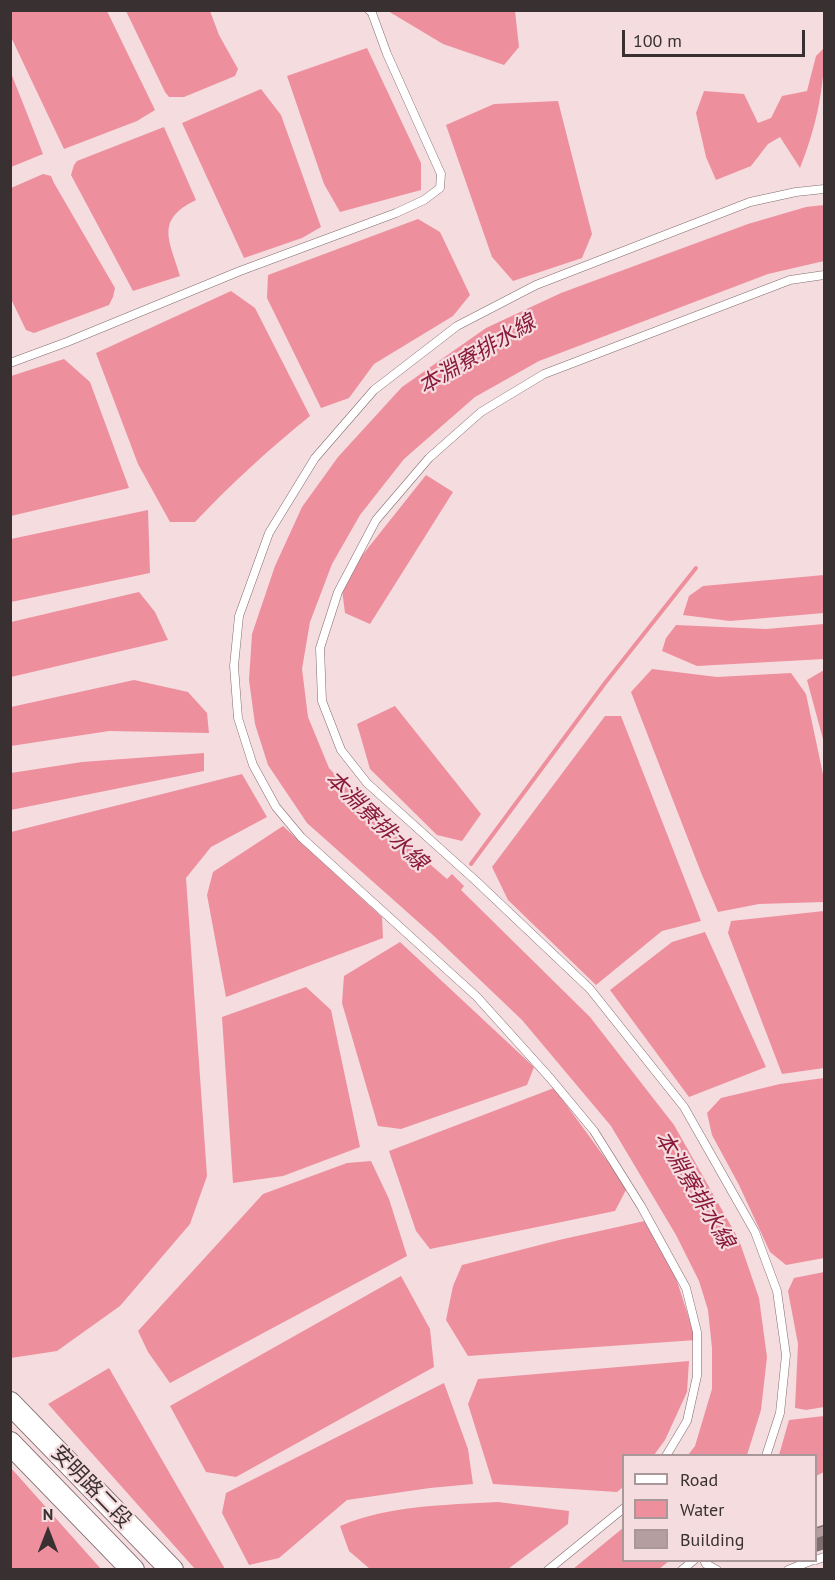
<!DOCTYPE html>
<meta charset="utf-8">
<style>
body{margin:0}
#map{position:relative;width:835px;height:1580px;overflow:hidden;background:#f5dcdf;font-family:"PT Sans",sans-serif}
canvas{display:block}
.frame{position:absolute;inset:0;border:12px solid #393031;pointer-events:none}
.legend{position:absolute;left:622px;top:1454px;width:195px;height:108px;box-sizing:border-box;background:#f5dcdf;border:2px solid #aa9799;margin:0;padding:8px 10px;list-style:none;font-size:18px;color:#393031}
.legend li{display:flex;align-items:center;gap:12px;height:30px}
.legend b{width:30px;border:2px solid #aa9799}
.north{position:absolute;left:18px;top:1502px;width:60px;height:60px;-webkit-text-stroke:4px #f5dcdf;paint-order:stroke;rotate:0deg;font-size:16px;font-weight:700;line-height:24px;text-align:center;color:#393031}
.north::after{content:'';display:block;margin:auto;width:21px;height:27px;background:#393031;clip-path:polygon(50% 0,100% 100%,50% 72%,0 100%)}
.scale{position:absolute;left:622px;top:30px;width:183px;height:27px;box-sizing:border-box;border:3px solid #393031;border-top:0;padding-left:8px;font-size:18px;line-height:21px;white-space:nowrap;color:#393031;-webkit-text-stroke:4px #f5dcdf;paint-order:stroke}
</style>
<div id="map">
<canvas width="835" height="1580"></canvas>
<div class="frame"></div>
<ul class="legend">
<li><b style="height:8px;background:#fff"></b>Road</li>
<li><b style="height:16px;background:#ee8f9e"></b>Water</li>
<li><b style="height:16px;background:#b59ea0"></b>Building</li>
</ul>
<div class="north">N</div>
<div class="scale">100 m</div>
</div>
<script>
const context = document.querySelector('canvas').getContext('2d');
context.lineJoin = 'round';
function fillPath(path, color) {
  context.fillStyle = color;
  context.fill(path, 'evenodd');
}
function trace(path, color, width, dash) {
  context.strokeStyle = color;
  context.lineWidth = width;
  context.lineCap = dash ? 'butt' : 'round';
  context.setLineDash(dash || []);
  context.stroke(path);
}
function drawText(font, color, halo, rows, align = 'center') {
  context.font = font + ' "PT Sans","Noto Sans TC",sans-serif';
  context.lineWidth = 4.5;
  context.setLineDash([]);
  context.textBaseline = 'middle';
  context.strokeStyle = halo;
  context.fillStyle = color;
  for (const [text, x, y, turn = 0] of rows) {
    context.save();
    context.translate(x, y);
    context.rotate((+turn || 0) * Math.PI / 180);
    context.textAlign = isNaN(turn) ? turn : align;
    if (halo) context.strokeText(text, 0, 0);
    context.fillText(text, 0, 0);
    context.restore();
  }
}
fillPath(new Path2D(`
 M11 10 107 11 155 110 137 121 64 149 11 37Z
 M126 11H210L219 35 238 69 235 76 184 97H169L165 92Z
 M388 11H515L519 47 504 65 443 44Z
 M367 48 421 163V190L340 212 324 184 287 76Z
 M824 48C825 88 815 131 800 168L780 137 768 144 751 166 716 180 706 157 696 113 704 91 744 94 758 123 771 118 782 96 807 91 816 56Z
 M11 73 43 154 11 167H10Z
 M261 89 281 115 321 227 302 238 244 258 182 123Z
 M558 101 592 234 582 258 513 281 492 257 446 125 494 104Z
 M164 127 196 200C154 220 170 241 180 276L133 291 71 175 74 165 77 161Z
 M43 174 51 176 54 183 115 288 113 297 109 305 34 333 26 330 11 299V188Z
 M824 205V261L768 274 539 361 475 397 404 459 360 515 332 564 310 622 302 669 308 717 329 768 371 813 447 879 452 874 464 886 461 890 590 1017 674 1125 739 1240 759 1298 767 1357 761 1410 747 1455H688L695 1446 712 1389V1348L708 1310 699 1281 676 1235 611 1126 522 1020 434 936 307 823 268 765 255 724 249 680 252 634 275 566 302 507 338 457 402 387 486 328 561 293 748 224 806 207Z
 M418 219 440 232 470 295 453 316 374 364 349 398 321 408 267 298 268 275Z
 M231 291 255 308 310 416C269 449 231 484 195 522H170L138 464 96 353Z
 M64 359 90 382 129 488 11 516V376Z
 M426 475 453 492 370 624 345 613 341 582Z
 M148 510 150 573 11 602V539Z
 M824 575V613L730 621 683 615 689 596 703 586Z
 M139 592 155 612 168 640 11 677V622Z
 M824 624V659L697 666 662 651 666 638 676 625 766 629Z
 M652 669 717 677 791 673 806 694 824 779V902L759 904 718 912 702 875 631 692Z
 M824 670V743L807 680Z
 M134 680 188 692 207 713 209 733 109 731 11 746V707Z
 M395 706 481 814 462 841 437 835 370 769 357 724Z
 M605 716H621L701 921 662 931 596 985 508 900 492 867Z
 M204 753V771L11 810V773L82 762Z
 M242 774 267 817 211 847 186 878 207 1176 190 1224 120 1306 57 1351 11 1358V832Z
 M283 826 382 917 383 938 226 997 207 895 213 872Z
 M824 911V1068L782 1074 728 933 731 921Z
 M705 932 766 1067 689 1097 610 990 672 942Z
 M400 942 534 1067 527 1085 401 1129 378 1126 342 1003 344 976Z
 M306 987 331 1010 360 1147 283 1176 233 1183 222 1017Z
 M824 1078V1258L786 1265 770 1252 739 1185 712 1135 707 1113 721 1098 780 1084Z
 M554 1088 627 1188 615 1211 430 1249 416 1231 389 1151Z
 M371 1161 389 1199 407 1256 170 1383 148 1352 138 1331 263 1194 347 1163Z
 M649 1220 676 1278 696 1340 468 1356 446 1320 453 1286 462 1265 559 1240Z
 M824 1272V1407L806 1410 795 1408 798 1344 788 1291 794 1278Z
 M401 1276 430 1329 434 1367 236 1477 206 1472 170 1406Z
 M689 1361 687 1392 665 1440 654 1455 624 1456 623 1487 617 1492 493 1484 468 1404 478 1379Z
 M109 1368 225 1569H195L48 1404Z
 M444 1383 468 1449 473 1484 430 1488 347 1500 279 1558 249 1565 222 1513 226 1493Z
 M824 1416V1472L816 1476V1456L779 1455 789 1420Z
 M11 1468 101 1569H11Z
 M498 1502 569 1511 568 1524 508 1569H370L349 1551 340 1526C390 1505 445 1505 498 1502Z
 M623 1528 624 1560 669 1561 659 1569H573Z`), '#ee8f9e');
trace(new Path2D(`
 M471 864 605 683 696 568`), '#ee8f9e', 4);
const service = new Path2D(`
 M10 363 67 342 240 271 396 213 424 200 440 188 441 174 387 54 372 13 369 10
 M666 1456 687 1421 697 1376V1332L686 1288 641 1206 594 1131 550 1078 477 997 301 837 276 807 253 765 238 718 234 666 239 616 269 533 315 458 374 390 457 326 536 285 750 202 796 192 824 189
 M766 1456 780 1413 786 1355 777 1291 755 1232 684 1107 590 989 475 880 367 783 341 750 322 701 320 648 338 592 376 520 429 458 481 412 544 374 790 280 824 275
 M704 1560 706 1564 717 1570
 M816 1560 824 1557
 M548 1570 624 1508
 M682 1570 694 1560
 M788 1570 813 1560`);
const primary = new Path2D(`
 M10 1403 172 1570
 M10 1443 133 1570`);
trace(service, '#816c6f', 9);
trace(primary, '#816c6f', 24);
trace(service, '#fff', 8);
trace(primary, '#fff', 22);
fillPath(new Path2D(`
 M825 1536V1549L816 1552V1539Z`), '#7f6f70');
const building = new Path2D(`
 M825 1525V1536L816 1539V1528Z`);
fillPath(building, '#b59ea0');
trace(building, '#7f6f70', 1.5);
drawText('21px', '#393031', '#f5dcdf', [
 ["安明路二段",91,1487,46]
]);
drawText('italic 22px', '#8a1a3a', '#f5dcdf', [
 ["本淵寮排水線",477,355,-31],
 ["本淵寮排水線",376,821,44],
 ["本淵寮排水線",694,1190,59]
]);
</script>
